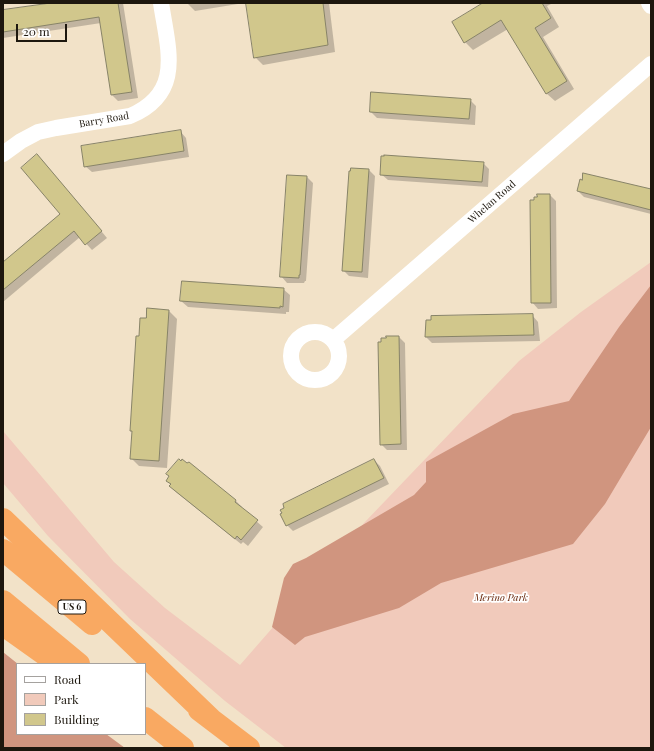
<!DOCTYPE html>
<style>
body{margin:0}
#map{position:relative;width:654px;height:751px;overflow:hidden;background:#f2e2c8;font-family:"Playfair Display",serif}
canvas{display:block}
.frame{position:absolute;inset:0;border:4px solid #1d170e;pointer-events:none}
.legend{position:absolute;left:16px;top:663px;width:130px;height:72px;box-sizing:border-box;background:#fff;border:1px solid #a5a29f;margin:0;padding:5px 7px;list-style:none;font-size:12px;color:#1d170e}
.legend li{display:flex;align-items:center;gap:8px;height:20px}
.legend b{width:20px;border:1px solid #a5a29f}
.scale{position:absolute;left:16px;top:24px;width:51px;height:18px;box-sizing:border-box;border:2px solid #1d170e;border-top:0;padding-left:5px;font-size:12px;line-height:14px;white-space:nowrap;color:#1d170e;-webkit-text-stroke:3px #fff;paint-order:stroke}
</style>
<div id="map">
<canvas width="654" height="751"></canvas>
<div class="frame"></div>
<ul class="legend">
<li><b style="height:5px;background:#fff"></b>Road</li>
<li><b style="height:11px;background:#f1cabb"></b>Park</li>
<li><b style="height:11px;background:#d1c78c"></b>Building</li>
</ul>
<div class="scale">20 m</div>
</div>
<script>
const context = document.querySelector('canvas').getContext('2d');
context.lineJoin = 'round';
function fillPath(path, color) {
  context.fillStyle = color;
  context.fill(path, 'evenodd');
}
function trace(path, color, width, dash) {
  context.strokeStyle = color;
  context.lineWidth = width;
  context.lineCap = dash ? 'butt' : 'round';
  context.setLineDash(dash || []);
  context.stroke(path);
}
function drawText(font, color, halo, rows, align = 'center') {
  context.font = font + ' "Playfair Display",serif';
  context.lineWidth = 3.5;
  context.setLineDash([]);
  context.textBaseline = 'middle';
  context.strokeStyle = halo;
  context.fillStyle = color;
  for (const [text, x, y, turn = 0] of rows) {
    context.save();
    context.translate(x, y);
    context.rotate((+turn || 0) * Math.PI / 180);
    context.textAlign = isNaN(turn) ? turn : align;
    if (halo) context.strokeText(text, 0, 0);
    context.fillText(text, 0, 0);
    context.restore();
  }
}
fillPath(new Path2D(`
 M651 262V748H286L225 701 130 619 48 536 3 483V431L114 562 165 608 240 665 364 523 519 361 581 312Z`), '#f1cabb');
fillPath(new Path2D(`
 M651 285V427L605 504 573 544 441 583 399 608 305 637 295 645 272 627 284 578 293 564 306 558 414 495 426 482V462L513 414 569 401 619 327Z
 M3 652 18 664 17 734H106L125 748H3Z`), '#d0957f');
fillPath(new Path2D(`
 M57 3H123L138 98 118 101 112 95 101 23 3 38V11Z
 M187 3H244L195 11Z
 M247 3H329L335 52 263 65 255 57Z
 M485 3H553L547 6 559 27 543 37 574 89 555 101 546 93 508 29 473 50 465 42Z
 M470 100 476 106 475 125 377 118 371 112Z
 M180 131 186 138 189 157 92 172 85 166Z
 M43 161 107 238 92 250 80 237 3 302V264L62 215Z
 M483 163 489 169 488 187 388 180 381 174Z
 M369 170 375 176 368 278 349 276 343 270Z
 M307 177 313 183 306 281H305L304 283H287L281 276Z
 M651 190V214L584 197 578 191Z
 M550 195 556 201 557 308 538 309 532 302Z
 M283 289 290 295 289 312H286V314L188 307 181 301Z
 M169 311 177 319 167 468 139 466 131 458 133 433 131 431 140 337 147 319Z
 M532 315 538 322 540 341 432 343 426 337 432 321Z
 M399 337 405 343 407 450H387L381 444Z
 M374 460 380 466 389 484 293 531 287 525Z
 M167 480 236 501 242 507 241 508 263 527 248 546 243 542 241 544 176 492Z`), '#0003');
const building = new Path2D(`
 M51 3H118L132 92 111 95 99 17 3 32V10Z
 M246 3H323L328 45 254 58Z
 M483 3H542L551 18 535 28 567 81 546 94 501 20 464 43 452 22Z
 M371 92 471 99 469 119 370 112Z
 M181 130 184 151 84 167 81 146Z
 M37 154 102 231 85 245 74 231 3 290V262L60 214 21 168Z
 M384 155 484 162 482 182 380 175 381 156H384Z
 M351 168 369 169 362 272H361L342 271 349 171H350Z
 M583 173 651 189V210L577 191 580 179 582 180Z
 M287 175 307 176 300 275H299V278L280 277Z
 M537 194H550L551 303H531L530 200H534V197H537Z
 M182 281 284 288 283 307 280 306V308L180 301Z
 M147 308 169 310 159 461 130 459 132 431H130L136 336H139L140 318H146Z
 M533 314 534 335 425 337 426 320H431V316Z
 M386 336H399L401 444 380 445 378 342H381V338H386Z
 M179 459 181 461 182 459 187 463 189 462 236 500 235 502 258 520 241 540 237 536 235 539 169 486 171 484 166 481 169 476 166 474Z
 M374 459 384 478 286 526 280 514 282 513 280 510 284 508 283 504Z`);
fillPath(building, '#d1c78c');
trace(building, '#878368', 1);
trace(new Path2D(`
 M649 3 651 6
 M3 154 21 141 38 132 56 128 130 116C184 93 168 50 161 3
 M291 356a24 24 0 1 1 48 0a24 24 0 1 1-48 0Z
 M333 340 651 64`), '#fff', 16);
trace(new Path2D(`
 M3 519 211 719
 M3 550 92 624
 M3 601 79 664
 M3 625 58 664
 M199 710 249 748
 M145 718 183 748`), '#f9a962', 22);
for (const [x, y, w] of [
 [72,607,28]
]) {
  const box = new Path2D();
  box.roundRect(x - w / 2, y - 7, w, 14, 3);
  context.fillStyle = '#fff';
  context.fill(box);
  trace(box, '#1d170e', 1);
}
drawText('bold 9px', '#1d170e', null, [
 ["US 6",72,607]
]);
drawText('10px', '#1d170e', '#fff', [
 ["Barry Road",104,120,-10],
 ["Whelan Road",492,202,-41]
]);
drawText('italic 10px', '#641f00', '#fff', [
 ["Merino Park",501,598]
]);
</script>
